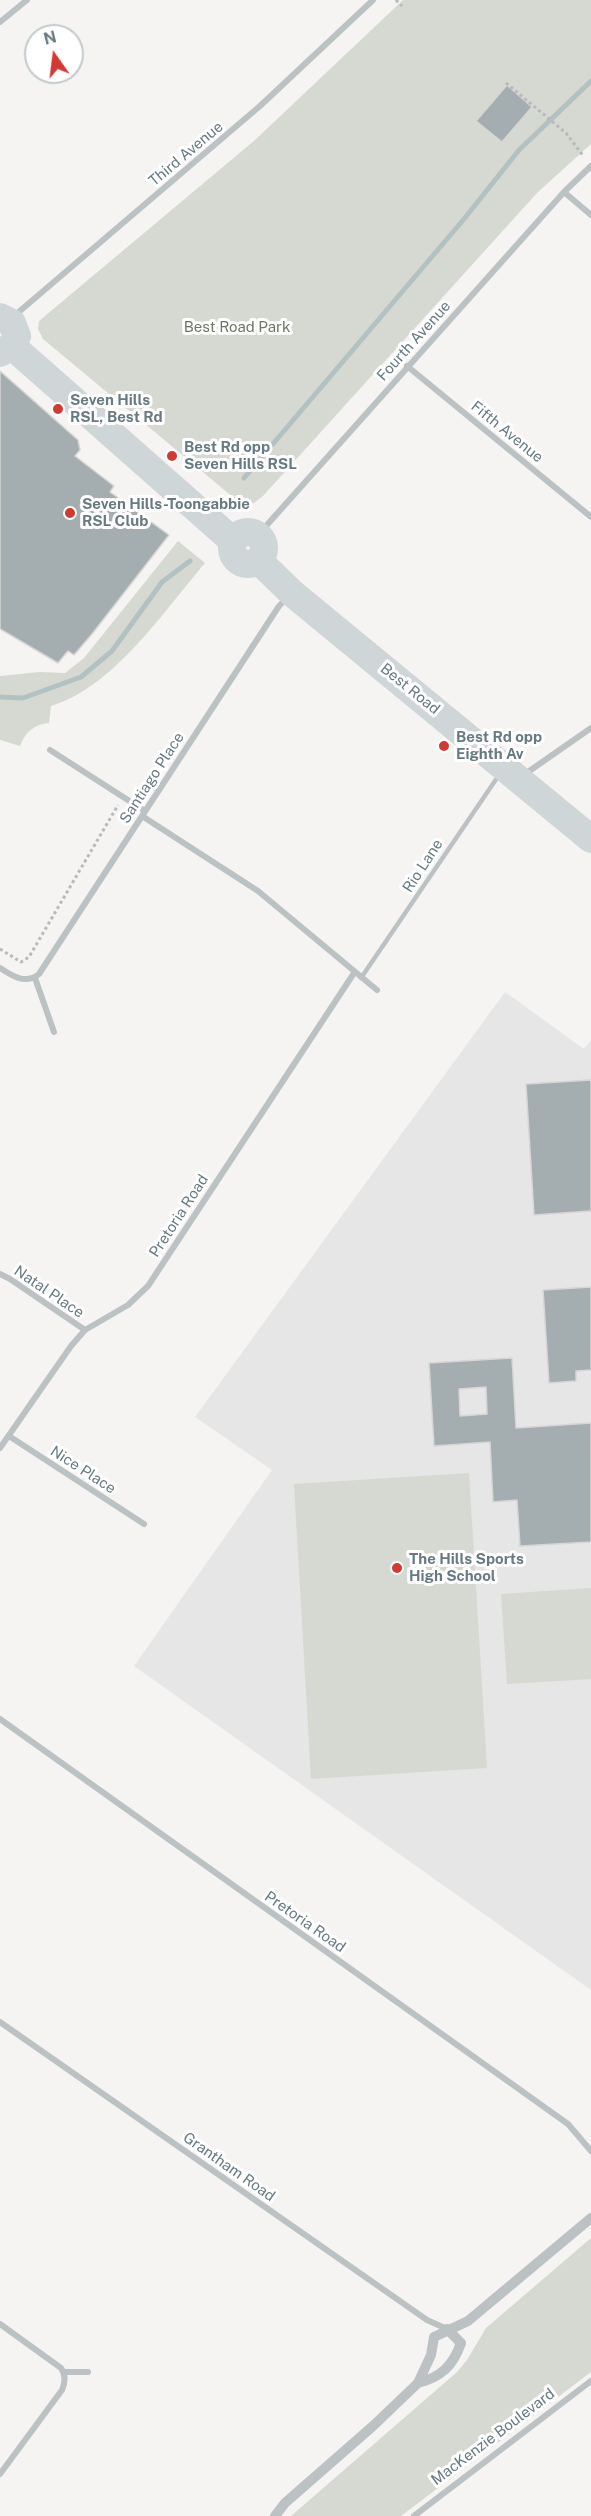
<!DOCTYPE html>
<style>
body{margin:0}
#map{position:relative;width:591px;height:2516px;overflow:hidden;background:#f5f4f2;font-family:"Public Sans",sans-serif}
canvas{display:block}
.north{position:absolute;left:24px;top:24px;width:60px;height:60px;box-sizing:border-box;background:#fff;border:2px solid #c2cacc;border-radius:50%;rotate:346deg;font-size:16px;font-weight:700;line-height:24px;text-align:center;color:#667a80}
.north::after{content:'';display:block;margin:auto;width:21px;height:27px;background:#d33933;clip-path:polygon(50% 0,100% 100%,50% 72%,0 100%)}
</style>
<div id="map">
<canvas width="591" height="2516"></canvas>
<div class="north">N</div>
</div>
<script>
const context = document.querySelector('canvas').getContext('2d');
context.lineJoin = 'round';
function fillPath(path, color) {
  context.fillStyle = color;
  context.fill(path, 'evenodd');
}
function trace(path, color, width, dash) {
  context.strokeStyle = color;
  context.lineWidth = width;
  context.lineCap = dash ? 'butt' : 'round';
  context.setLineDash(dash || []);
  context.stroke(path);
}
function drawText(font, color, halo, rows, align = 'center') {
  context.font = font + ' "Public Sans",sans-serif';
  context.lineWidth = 6;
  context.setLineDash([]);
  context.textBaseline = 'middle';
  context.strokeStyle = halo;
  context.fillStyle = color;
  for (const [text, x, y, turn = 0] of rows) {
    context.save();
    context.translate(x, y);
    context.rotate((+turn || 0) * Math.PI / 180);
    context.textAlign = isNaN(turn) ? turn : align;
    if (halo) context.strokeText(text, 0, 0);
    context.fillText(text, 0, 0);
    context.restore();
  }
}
fillPath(new Path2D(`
 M505 992 584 1049 591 1040V1990L134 1666 272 1470 195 1417Z`), '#e5e6e5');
fillPath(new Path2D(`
 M403 0H591V144L537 193 263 496 254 503H240L43 339 38 329 39 321 255 140Z
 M178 541 205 563C163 612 114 687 51 706L49 723C35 724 25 732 20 746L0 740V676L40 672 65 673 84 658Z
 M469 1473 487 1768 311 1779 294 1484Z
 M591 1588V1679L507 1684 501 1594Z
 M591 2238V2372L401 2516H291L457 2372 467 2360 486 2328Z`), '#d6d9d1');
trace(new Path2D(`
 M244 478 464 219 519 150 591 81
 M0 697 23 698 81 677 112 651 162 582 190 561`), '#b2c2c3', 5);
const building = new Path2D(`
 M507 85 532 107 502 142 476 121Z
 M0 371 78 440 80 450 75 456 114 486 110 492 169 535 92 634 74 655 68 651 58 663 0 629Z
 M591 1080V1211L534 1215 526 1084Z
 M591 1287V1370L576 1371V1381L549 1383 543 1290Z
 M512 1358 516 1428 591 1423V1542L520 1546 517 1500 493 1502 490 1442 434 1446 429 1363ZM486 1387 487 1414 460 1416 459 1389Z`);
fillPath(building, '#a4aeb0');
trace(building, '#d6d6d4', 1.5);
trace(new Path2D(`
 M396 0 402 6
 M506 83 566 133 584 157
 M0 949 21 962 29 957 118 805`), '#b6babb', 3, [3, 3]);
trace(new Path2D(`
 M361 978 499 775`), '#bcc1c3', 4.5);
trace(new Path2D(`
 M0 22 27 0
 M564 192 591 215
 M14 316 260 106 373 0
 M407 366 591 517
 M258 535 564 192 591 166
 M50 750 145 811
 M525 774 591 728
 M142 816 258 891 377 990
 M0 968C12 976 26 985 39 974L279 606 287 598
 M35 978 54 1032
 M0 1274 10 1279 85 1330
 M9 1436 144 1524
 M0 1448 71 1346 85 1330 128 1305 148 1286 354 973
 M0 1719 568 2124 591 2151
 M0 2022 427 2320 447 2329
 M0 2324 61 2368C66 2375 65 2383 62 2390L0 2474
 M64 2372H88
 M414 2516 591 2381`), '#bcc1c3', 6);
trace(new Path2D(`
 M418 2383C441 2377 453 2366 461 2343L447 2329
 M275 2516 285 2503 373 2426 418 2383 431 2355 434 2337 468 2321 591 2218`), '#bcc1c3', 10);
trace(new Path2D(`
 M0 317 12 323 17 336 12 346 0 353
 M12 346 233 541
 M232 548a16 16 0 1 1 32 0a16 16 0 1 1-32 0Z
 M258 560 292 593 591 839`), '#cfd6d7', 28);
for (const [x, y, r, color] of [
 [58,409,6,"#d33933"],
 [172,456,6,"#d33933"],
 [70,513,6,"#d33933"],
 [444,746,6,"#d33933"],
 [397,1568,6,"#d33933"]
]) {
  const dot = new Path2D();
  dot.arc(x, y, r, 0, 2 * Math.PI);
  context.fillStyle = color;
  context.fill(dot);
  trace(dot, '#fff', 2);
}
drawText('15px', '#667a80', '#fff', [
 ["Third Avenue",186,154,-40],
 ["Fourth Avenue",414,341,-48],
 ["Fifth Avenue",507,432,39],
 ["Best Road",410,689,39],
 ["Santiago Place",152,778,-57],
 ["Rio Lane",423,866,-57],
 ["Pretoria Road",179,1216,-57],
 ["Natal Place",49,1292,34],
 ["Nice Place",83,1470,33],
 ["Pretoria Road",305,1922,35],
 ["Grantham Road",229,2167,35],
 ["MacKenzie Boulevard",493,2437,-37]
]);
drawText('15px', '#6c7865', '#fff', [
 ["Best Road Park",237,327]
]);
drawText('bold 15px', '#667a80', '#fff', [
 ["Seven Hills",70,400],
 ["RSL, Best Rd",70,417],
 ["Best Rd opp",184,447],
 ["Seven Hills RSL",184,464],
 ["Seven Hills-Toongabbie",82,504],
 ["RSL Club",82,521],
 ["Best Rd opp",456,737],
 ["Eighth Av",456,754],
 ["The Hills Sports",409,1559],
 ["High School",409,1576]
], 'left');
</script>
